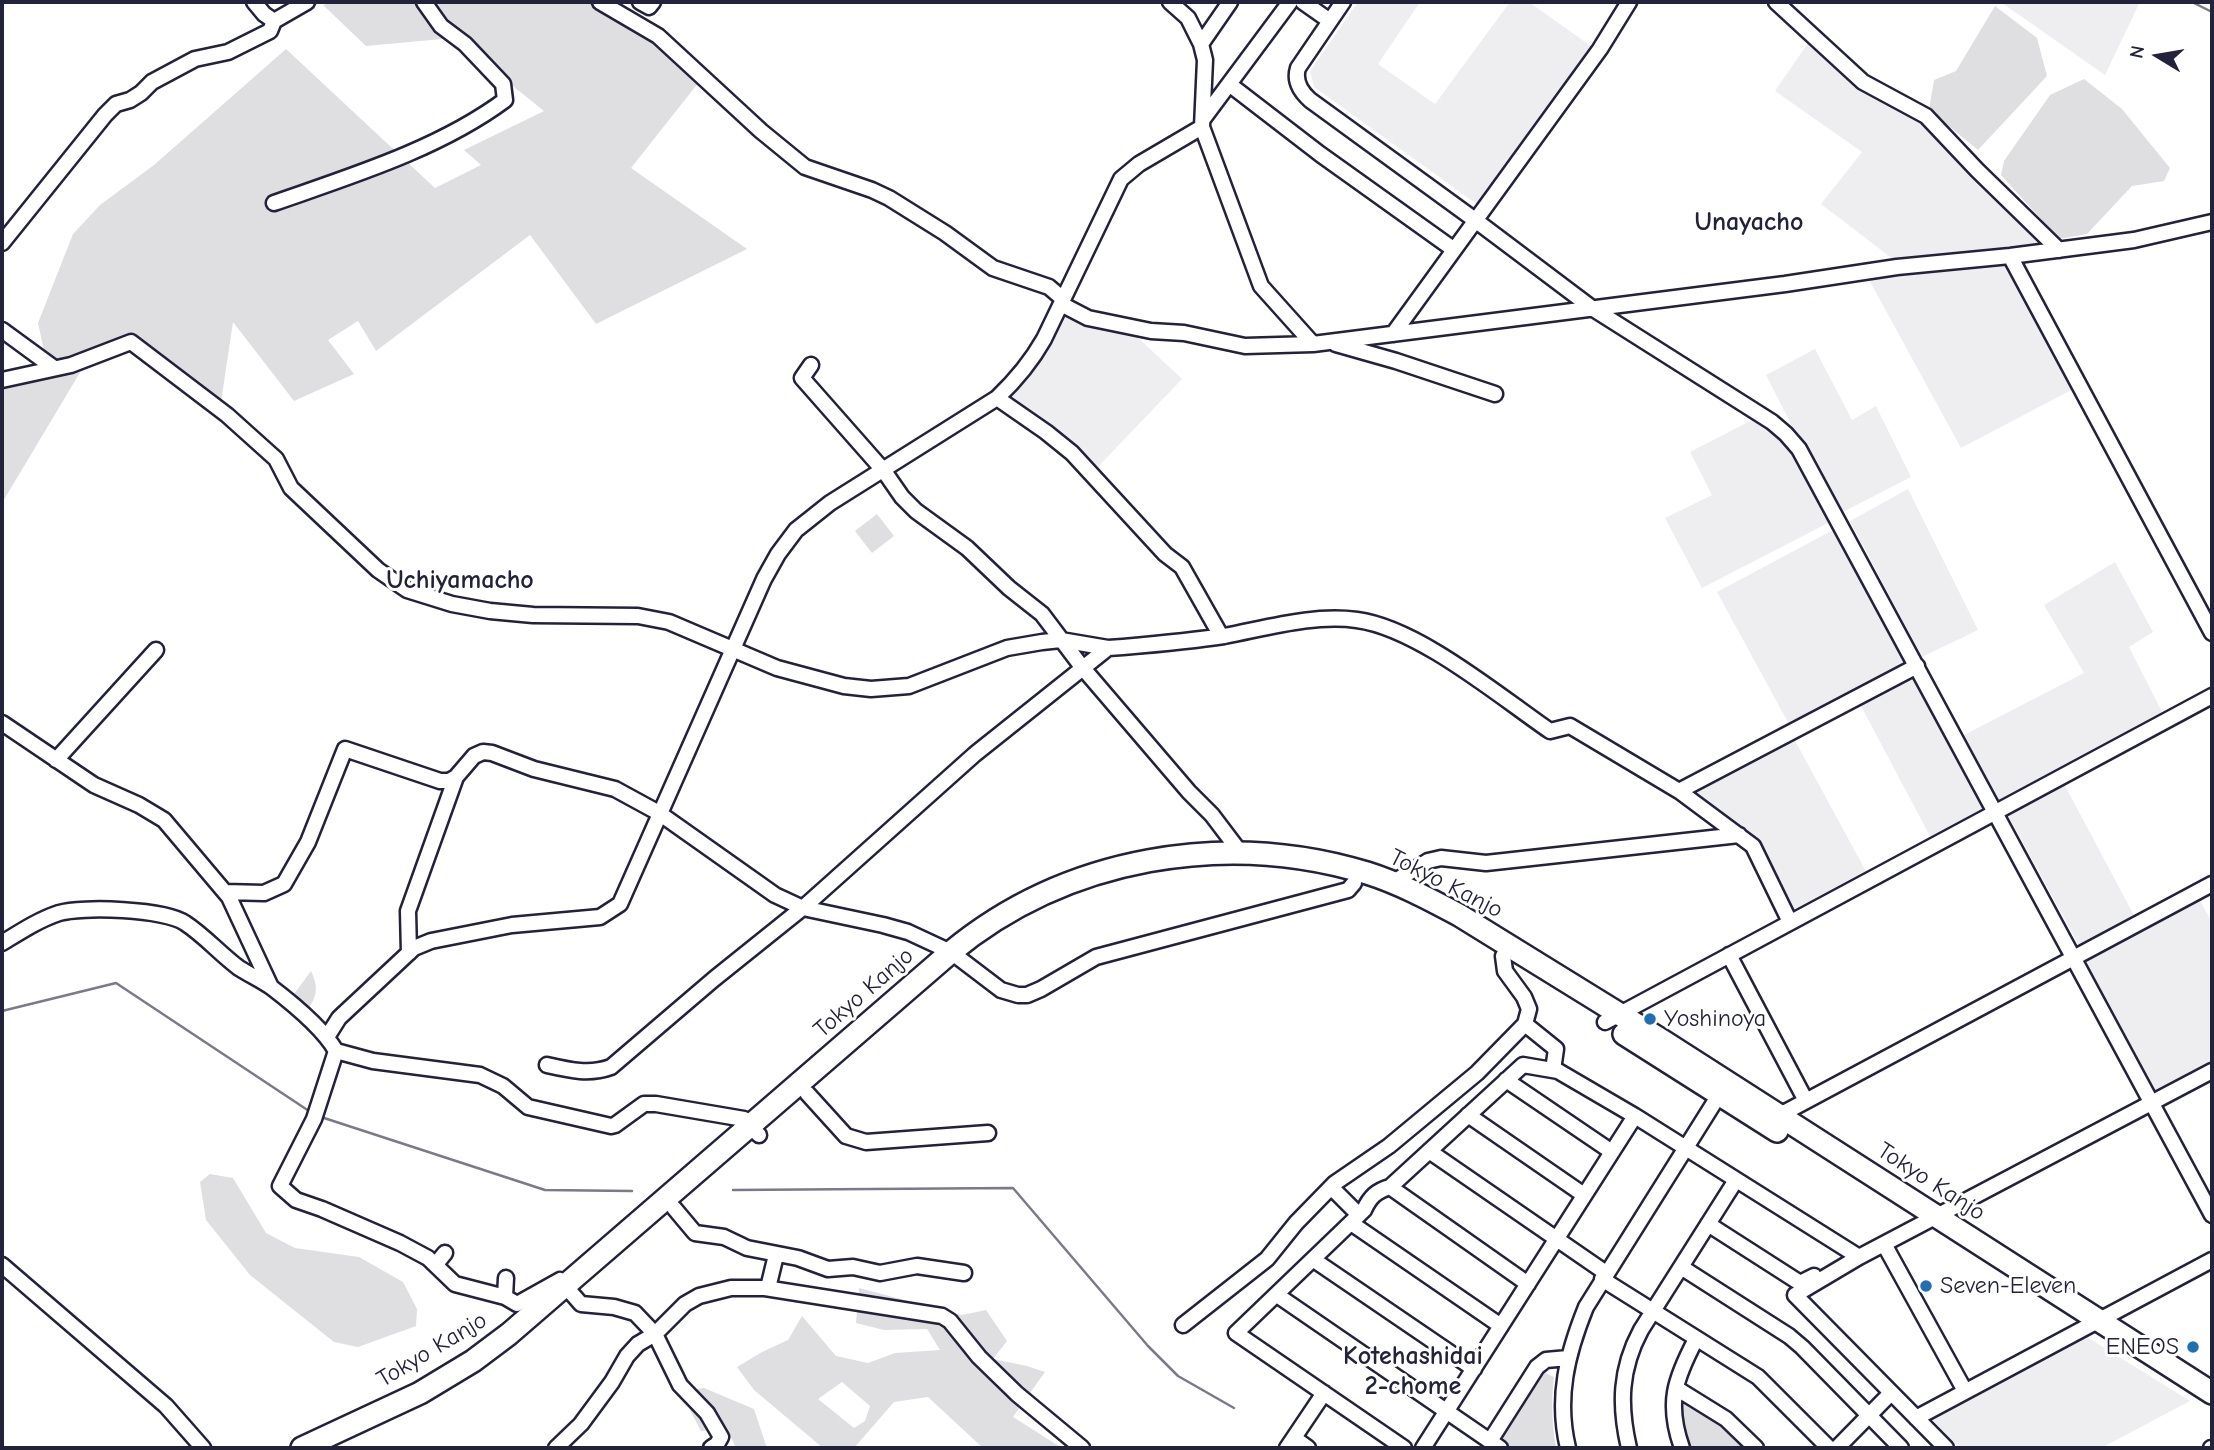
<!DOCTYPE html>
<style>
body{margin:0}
#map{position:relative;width:2214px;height:1450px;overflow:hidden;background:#fff;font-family:"Comic Neue",sans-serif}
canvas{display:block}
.frame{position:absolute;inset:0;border:4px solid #22223b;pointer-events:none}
.north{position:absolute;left:2123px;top:21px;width:70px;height:70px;-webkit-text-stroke:5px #fff;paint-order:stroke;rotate:281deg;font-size:19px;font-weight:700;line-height:28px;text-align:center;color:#22223b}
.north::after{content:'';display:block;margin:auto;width:24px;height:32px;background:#22223b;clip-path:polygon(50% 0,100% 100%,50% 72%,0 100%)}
</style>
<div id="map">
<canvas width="2214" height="1450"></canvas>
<div class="frame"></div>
<div class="north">N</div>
</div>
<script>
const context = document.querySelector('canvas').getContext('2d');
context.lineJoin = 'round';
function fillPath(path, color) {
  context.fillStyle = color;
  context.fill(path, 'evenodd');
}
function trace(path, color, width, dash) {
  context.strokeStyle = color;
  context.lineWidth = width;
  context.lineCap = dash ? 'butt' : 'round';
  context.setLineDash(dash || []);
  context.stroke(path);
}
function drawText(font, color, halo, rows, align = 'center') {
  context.font = font + ' "Comic Neue",sans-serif';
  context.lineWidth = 6;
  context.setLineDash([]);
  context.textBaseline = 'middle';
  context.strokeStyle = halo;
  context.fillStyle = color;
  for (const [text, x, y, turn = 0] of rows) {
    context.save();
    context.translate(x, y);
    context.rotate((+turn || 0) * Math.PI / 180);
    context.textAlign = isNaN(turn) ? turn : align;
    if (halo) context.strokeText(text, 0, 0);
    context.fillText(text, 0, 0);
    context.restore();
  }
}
fillPath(new Path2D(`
 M1358 2H1420L1378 64 1435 104 1510 2H1529L1595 49 1478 205 1314 87 1310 71Z
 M1992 2H2140L2105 75 2002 3Z
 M1810 40 1924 120 2051 246 1898 263 1821 204 1862 152 1775 91Z
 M2010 261 2077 387 1961 448 1868 278Z
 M1065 310 1134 334 1182 379 1094 471 1007 397 1043 359Z
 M1815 349 1852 420 1876 406 1911 477 1841 513 1794 430 1766 375Z
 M1756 418 1781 435 1796 452 1834 520 1702 588 1665 518 1712 495 1690 452Z
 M1908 489 1978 630 1922 657 1850 521Z
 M1833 530 1908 665 1790 726 1717 592Z
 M2115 562 2153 632 2129 647 2164 716 2001 806 1964 735 2084 673 2044 605Z
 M1915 674 1991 812 1933 842 1860 704Z
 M1792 735 1869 877 1799 914 1789 910 1755 840 1688 791Z
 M2063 782 2137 921 2081 949 2006 812Z
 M2198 897 2212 922V1067L2157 1096 2083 959Z
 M2082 1334 2190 1401 2101 1448H1959L1930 1417Z`), '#eeeef1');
fillPath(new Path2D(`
 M333 2H608L699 82 631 168 747 249 596 324 530 235 376 351 358 321 328 340 354 374 294 401 233 322 221 402 138 337 94 349 2 503V381L50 378 38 323 73 234 100 205 154 165 286 49 435 188 481 165 464 150 544 111 453 38 366 46 323 5Z
 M1995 6 2037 38 2047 76 1978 150 1929 110 1934 80 1956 71Z
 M2084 79 2122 109 2170 168 2164 181 2132 186 2087 234 2059 239 2001 175 2004 161 2050 95Z
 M877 514 894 536 872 553 855 531Z
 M311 971C318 986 318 995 308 1009L294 994Z
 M210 1174 233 1178 266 1233 295 1248 359 1257 403 1282 417 1309 416 1326 358 1347 334 1342 250 1275 206 1220 200 1182Z
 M859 1288 962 1315 986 1310 1007 1341 993 1359 1027 1366 1045 1372 1013 1417 1062 1448H983L928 1397 894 1402 854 1448H823L754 1390 737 1367 762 1352 788 1340 802 1316 836 1356 868 1363 895 1353 940 1350 927 1329 884 1330 856 1323ZM842 1382 870 1406 865 1421 854 1428 818 1399Z
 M1539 1370 1554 1377C1551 1401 1552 1424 1556 1448H1506L1497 1443Z
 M704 1388 754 1409 767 1448H736L727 1429 701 1431 680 1391Z
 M1679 1397 1727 1423 1752 1448H1687L1683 1437Z`), '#dfdfe2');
trace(new Path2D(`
 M2192 2 2212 12
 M2 1011 116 983 312 1113
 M321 1117 545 1190 632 1191
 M733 1190 1013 1188 1148 1346 1178 1376 1234 1408`), '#7a7a88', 2.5);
const minor = new Path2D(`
 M254 2 264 14 274 21 307 2
 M600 2 658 36 761 131 805 167 872 190 889 198 945 233 993 268 1049 287 1063 299
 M640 2 649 7 653 2
 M1170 2 1188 18 1201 44 1205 60 1202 127 1261 286 1313 344
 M1303 2 1330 21
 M1343 2 1298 68C1294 81 1300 91 1310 100L1475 220 1592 308 1772 422 1786 434 1799 449 2212 1215
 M1776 2 1863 82 1926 116 1977 170 2059 250
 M1201 44 1230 2
 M1229 84 1320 154 1453 249
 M1203 119 1290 2
 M274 203C351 176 439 149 505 100L503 84 465 44 441 26 424 2
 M2 243 105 115 116 104 130 100 141 93 152 82 195 59 228 52 270 31 274 21
 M2010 256 2212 633
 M1061 304 1088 318 1151 331 1184 333 1245 346 1313 344 1785 284 1897 267 2010 256 2134 240 2212 222
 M2 330 54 368
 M1393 334 1600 49 1629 2
 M1336 344 1396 361 1495 394
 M811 365 802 378 884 471 902 497 916 511 967 548 1009 588 1042 614 1082 667 1189 792 1212 815 1240 852
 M2 380 71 365 131 342 227 415 276 459 291 488 378 570 407 590 452 604 490 611 533 615 638 616 669 622 777 668 844 686 871 689 909 686 1007 648 1042 642 1061 640 1108 648 1123 647C1157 644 1191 641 1224 636 1267 628 1313 614 1357 620 1418 628 1499 696 1550 731L1570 726 1679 791 1753 846 1790 922
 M997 398 1046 432 1072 453 1165 554 1182 567 1221 636
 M2 723 94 785 139 805 164 820 229 897 270 985
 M56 760 156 650
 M1679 791 1917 666
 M1392 883 1428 861 1441 858 1486 863 1739 835
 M225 892 264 893 284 884 308 842 345 749 440 781H449L456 777 474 756 483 752 492 753 534 769 615 789 659 813 775 895 803 908 883 925 908 932 951 952 1001 990 1018 995H1027L1041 989 1096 957 1348 890 1354 883
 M2 943C20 932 38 920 59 913 82 906 165 909 185 923 205 936 220 954 239 968 250 975 261 980 271 987 292 1003 324 1030 336 1051L373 1061 480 1075 503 1086 528 1107 611 1126 615 1125 644 1104H656L744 1119 759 1135
 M409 953 408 911 456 777
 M1729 955 1806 1101
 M1605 1022 2212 696
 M1525 1024 1556 1049 1553 1070
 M327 1037 339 1018 414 948 431 941 512 925 600 917 620 904 764 579 778 554 796 530 830 503 997 398C1016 380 1031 362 1044 339L1121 179 1139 164 1202 127
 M336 1051 314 1119 280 1186 296 1200 322 1209 400 1243 428 1258 455 1284 505 1297
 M547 1065C569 1070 589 1075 611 1067L714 979 805 906 975 754 1108 648
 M1506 1080 1612 1152
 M807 1093 846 1136 866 1142 988 1133
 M1468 1115 1584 1195
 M1778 1116 2212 884
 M1429 1151 1606 1273
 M1331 1187 1359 1215
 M1390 1187 1528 1284
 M674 1208 695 1233 724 1237 747 1248 798 1258 828 1269 853 1267 880 1273 917 1266 964 1273
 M1351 1223 1501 1326
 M1708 1224 1800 1283 1814 1276
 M1884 1244 1965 1391
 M1314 1260 1474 1369
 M436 1264 445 1253
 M2 1265 166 1406 203 1448
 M1681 1267 1789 1336 1802 1347 1901 1448
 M506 1278 505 1297 517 1304 560 1280 581 1304 614 1307 635 1313 655 1334 680 1385 707 1413 721 1437 717 1444 711 1448
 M1602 1279 1758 1377 1829 1448
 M768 1288 776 1255
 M1277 1295 1500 1448
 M1183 1325 1267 1259 1296 1223 1335 1183 1389 1146 1477 1073 1525 1024 1529 1009 1524 997 1505 971 1503 956
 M1676 1388 1726 1419 1756 1448
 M1916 1418 2212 1260
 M1294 1438 1308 1448
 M1490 1441 1537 1367 1546 1360 1568 1358
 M556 1448 581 1424 612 1382 627 1356 638 1344 655 1334 685 1304 699 1296 731 1288H765L942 1316 950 1321 979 1357 1017 1394 1082 1448
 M1287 1448 1324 1393
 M1404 1448 1236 1333 1364 1210C1370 1197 1376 1191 1390 1187L1523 1065 1558 1071 1635 1116 1859 1257
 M1423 1448 1635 1116
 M1568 1448C1556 1398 1567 1354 1586 1307L1724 1087
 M1629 1448C1619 1405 1620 1369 1641 1330L1736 1180
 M1682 1448C1666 1403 1675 1379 1696 1339
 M1837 1448 1891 1393
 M1946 1448 1795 1295 1859 1257 2212 1071
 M2211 1448H2212`);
const highway = new Path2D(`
 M1624 1034 1777 1131
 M302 1448 420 1393 473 1361 509 1334 951 952C1066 857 1225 830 1367 873 1399 883 1429 899 1459 915L1663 1041 2212 1393`);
trace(minor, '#22223b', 19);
trace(highway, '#22223b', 26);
trace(minor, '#fff', 14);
trace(highway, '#fff', 21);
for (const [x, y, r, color] of [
 [1650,1019,7,"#1f6fb2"],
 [1926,1286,7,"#1f6fb2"],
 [2193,1347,7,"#1f6fb2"]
]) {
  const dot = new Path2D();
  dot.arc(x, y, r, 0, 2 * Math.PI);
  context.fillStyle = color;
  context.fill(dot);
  trace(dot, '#fff', 2.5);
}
drawText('24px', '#22223b', '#fff', [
 ["Tokyo Kanjo",1446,884,27],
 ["Tokyo Kanjo",864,993,-41],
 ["Tokyo Kanjo",1931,1182,33],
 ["Tokyo Kanjo",432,1350,-31]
]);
drawText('24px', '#22223b', '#fff', [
 ["Yoshinoya",1664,1019],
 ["Seven-Eleven",1940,1286],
 ["ENEOS",2179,1347,"right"]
], 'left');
drawText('bold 26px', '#22223b', '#fff', [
 ["Unayacho",1749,223],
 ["Uchiyamacho",460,581],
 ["Kotehashidai",1413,1357],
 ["2-chome",1413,1387]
]);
</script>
